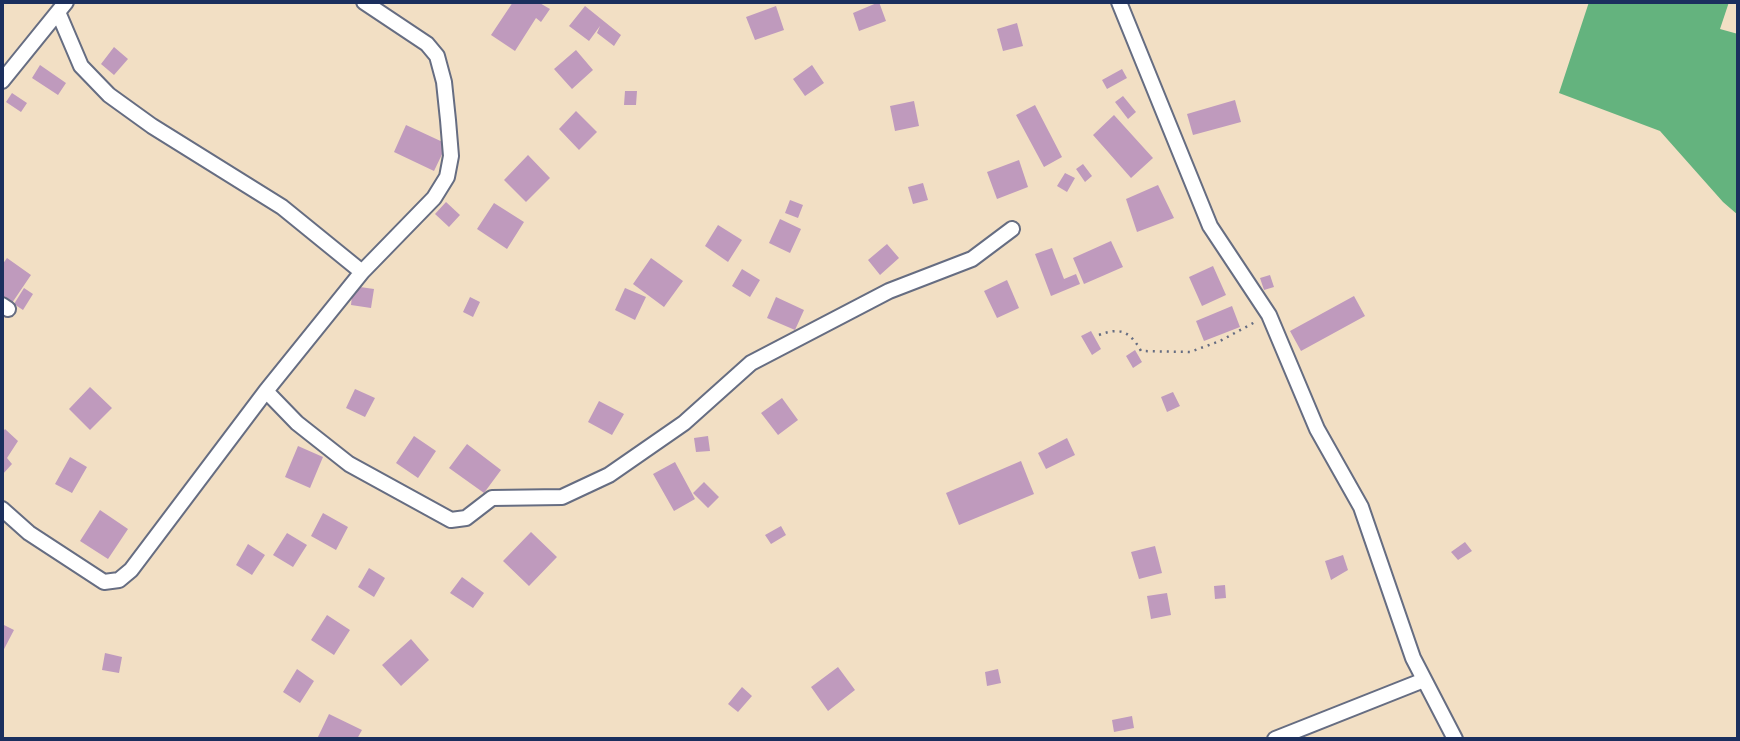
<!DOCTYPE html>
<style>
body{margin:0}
#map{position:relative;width:1740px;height:741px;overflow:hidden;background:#f2dfc4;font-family:"Libre Caslon Text",serif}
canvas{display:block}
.frame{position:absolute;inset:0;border:4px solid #1b2f5e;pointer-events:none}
</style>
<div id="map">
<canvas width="1740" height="741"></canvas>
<div class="frame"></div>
</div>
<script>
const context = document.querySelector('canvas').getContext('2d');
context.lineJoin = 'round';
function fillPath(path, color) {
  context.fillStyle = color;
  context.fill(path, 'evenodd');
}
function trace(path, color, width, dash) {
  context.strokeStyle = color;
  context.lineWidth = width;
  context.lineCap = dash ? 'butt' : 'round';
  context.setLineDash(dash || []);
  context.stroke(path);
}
fillPath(new Path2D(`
 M1589 2H1729L1720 29 1738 34V215L1723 202 1660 131 1559 93Z`), '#64b37e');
fillPath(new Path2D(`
 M513 2H538L550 9 541 22 536 18 515 51 491 35Z
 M879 2 886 21 859 31 853 13Z
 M585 6 621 35 614 46 597 33 600 26 589 41 569 26Z
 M776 6 784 30 755 40 746 17Z
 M1017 23 1023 46 1003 51 997 29Z
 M114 47 128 59 114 75 101 64Z
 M576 50 593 70 572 89 554 69Z
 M40 65 66 83 58 95 32 78Z
 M812 65 824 83 805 96 793 79Z
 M1122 69 1127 78 1107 89 1102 80Z
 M625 91H637L636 105H624Z
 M12 93 27 103 21 112 6 102Z
 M1123 96 1136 112 1128 119 1115 102Z
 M1235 100 1241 122 1193 135 1187 114Z
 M914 101 919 126 895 131 890 106Z
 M1035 105 1062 157 1044 167 1016 115Z
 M576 111 597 132 579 150 559 129Z
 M1114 115 1153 158 1131 178 1093 135Z
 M406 125 447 144 434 171 394 152Z
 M528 155 550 178 526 202 504 180Z
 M1019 160 1028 187 997 199 987 172Z
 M1083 164 1092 176 1085 182 1076 169Z
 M1065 173 1075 178 1067 192 1057 186Z
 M923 183 928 200 913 204 908 187Z
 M1158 185 1174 218 1137 232 1126 199Z
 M790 200 803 205 798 218 785 213Z
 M446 202 460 215 449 227 435 214Z
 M494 203 524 222 507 249 477 229Z
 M780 219 801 229 790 253 769 243Z
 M718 225 742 240 728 262 705 246Z
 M1111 241 1123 267 1084 284 1073 258Z
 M887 244 899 258 880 275 868 260Z
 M1052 248 1064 279 1076 274 1080 284 1051 296 1035 254Z
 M7 258 31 275 12 303 2 296V265Z
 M651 258 683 281 664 307 633 284Z
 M1213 266 1226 295 1202 306 1189 277Z
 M742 269 760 280 750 297 732 286Z
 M1270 275 1274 287 1264 290 1260 278Z
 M1007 280 1019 308 997 318 984 291Z
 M353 286 374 289 371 308 351 305Z
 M24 288 33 294 23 310 14 304Z
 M625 288 646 297 635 320 615 310Z
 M1354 296 1365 316 1301 351 1290 331Z
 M470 297 480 302 473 317 463 312Z
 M776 297 804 310 795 330 767 318Z
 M1232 306 1240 327 1204 341 1196 321Z
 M1091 331 1101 349 1092 355 1081 336Z
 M1135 350 1142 362 1133 368 1126 356Z
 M90 387 112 408 90 430 69 409Z
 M355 389 375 398 365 417 346 408Z
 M1173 392 1180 406 1167 412 1161 397Z
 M782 398 798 420 778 435 761 413Z
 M599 401 624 414 612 435 588 422Z
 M5 429 18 441 7 458 12 464 2 475V433Z
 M414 436 436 451 418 478 396 463Z
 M708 436 710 451 696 452 694 438Z
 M1067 438 1075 455 1046 469 1038 453Z
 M467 444 501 470 484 493 449 468Z
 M298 446 323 457 310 488 285 477Z
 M70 457 87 467 72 493 55 484Z
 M1021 461 1034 494 959 525 946 493Z
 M675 462 695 499 674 511 653 474Z
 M704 482 719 497 708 508 693 493Z
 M100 510 128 529 108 559 80 541Z
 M323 513 348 527 336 550 311 536Z
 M781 526 786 535 771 544 765 535Z
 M531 532 557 557 529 586 503 561Z
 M287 533 307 545 293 567 273 555Z
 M1465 542 1472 551 1458 560 1451 552Z
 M248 544 265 555 252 575 236 565Z
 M1155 546 1162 573 1139 579 1131 552Z
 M1343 555 1348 570 1331 580 1325 561Z
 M369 568 385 578 374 597 358 587Z
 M462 577 484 593 473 608 450 593Z
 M1225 585 1226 598 1215 599 1214 586Z
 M1167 593 1171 615 1151 619 1147 596Z
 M327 615 350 630 334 655 311 640Z
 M2 624 14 630 2 653Z
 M411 639 429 660 401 686 382 665Z
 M105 653 122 657 119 673 102 670Z
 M838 667 855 690 828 711 811 687Z
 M297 669 314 681 300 703 283 692Z
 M998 669 1001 683 987 686 985 672Z
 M742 687 752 696 738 712 728 704Z
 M329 714 362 730 357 739H317Z
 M1132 716 1134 728 1114 732 1112 720Z`), '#bf9abd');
const minor = new Path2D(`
 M1119 2 1210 226 1269 315 1317 429 1361 507 1413 658 1455 739
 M58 12 81 66 109 95 152 126 282 207 362 272
 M2 81 66 2
 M2 305 8 309
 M266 391 297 423 349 464 451 520 466 518 492 498 562 497 609 475 684 423 751 363 889 291 972 259 1012 229
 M2 509 29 533 104 582 119 580 131 570 266 391 362 272 434 198 447 177 451 156 448 120 444 82 437 56 427 44 364 2
 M1275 739 1424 680`);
trace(minor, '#666d82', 18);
trace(new Path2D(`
 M1099 335C1120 327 1130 331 1141 351L1190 352 1220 341 1257 321`), '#666d82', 2.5, [2, 5]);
trace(minor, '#fff', 14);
</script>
